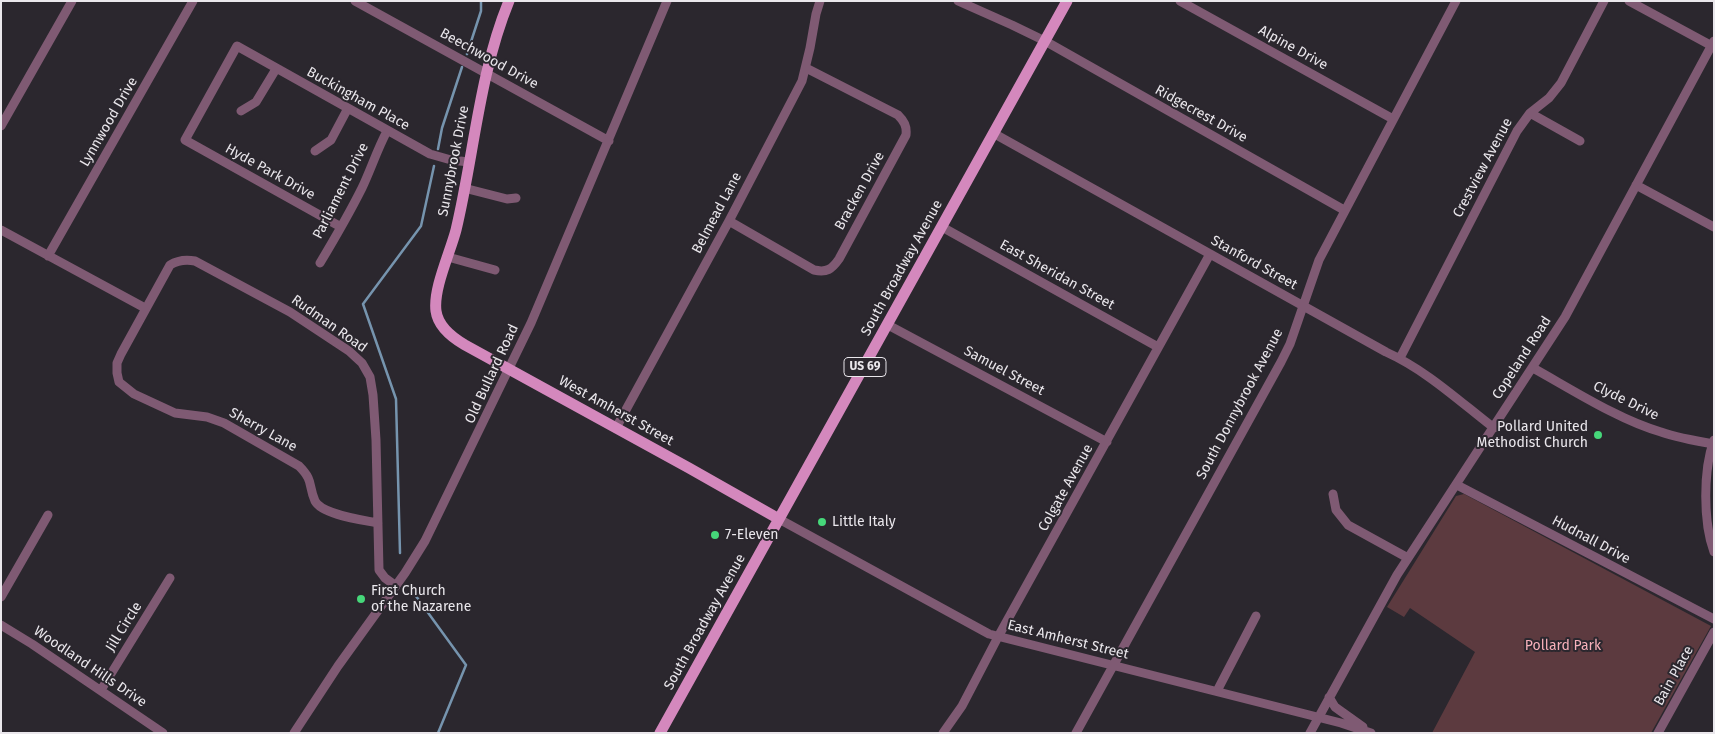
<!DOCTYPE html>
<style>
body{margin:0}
#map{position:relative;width:1715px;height:734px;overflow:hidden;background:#2b272e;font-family:"Fira Sans",sans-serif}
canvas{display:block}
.frame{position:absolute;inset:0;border:2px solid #eae7ec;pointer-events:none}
</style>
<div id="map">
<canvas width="1715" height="734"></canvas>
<div class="frame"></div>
</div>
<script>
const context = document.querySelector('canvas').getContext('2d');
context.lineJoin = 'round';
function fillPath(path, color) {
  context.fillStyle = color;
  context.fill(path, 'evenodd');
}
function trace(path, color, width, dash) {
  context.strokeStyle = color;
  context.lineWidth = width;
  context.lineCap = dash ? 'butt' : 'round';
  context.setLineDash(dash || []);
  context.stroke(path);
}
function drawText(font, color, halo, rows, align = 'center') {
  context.font = font + ' "Fira Sans",sans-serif';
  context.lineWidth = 4;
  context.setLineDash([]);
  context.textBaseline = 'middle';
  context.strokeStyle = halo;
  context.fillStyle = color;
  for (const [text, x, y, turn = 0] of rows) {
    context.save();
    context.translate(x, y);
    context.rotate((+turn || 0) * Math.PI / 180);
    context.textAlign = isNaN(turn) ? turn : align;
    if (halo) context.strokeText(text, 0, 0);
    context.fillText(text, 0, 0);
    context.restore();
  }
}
fillPath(new Path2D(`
 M1464 494 1711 626 1651 733H1432L1475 652 1410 608 1404 617 1387 607 1456 496Z`), '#5c3a3f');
trace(new Path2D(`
 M467 54 481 11V1
 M438 149 442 128 462 67
 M400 553 396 399 363 304 421 226 434 166
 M413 592 466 665 438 733`), '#7694ae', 2.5);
trace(new Path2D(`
 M355 1 609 141
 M958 1 1012 25 1045 41 1344 210
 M1180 1 1393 119
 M1629 1 1714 47
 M241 111 256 102 276 69
 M1530 113 1580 141
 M1 126 72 1
 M993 133 1386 352C1426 370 1459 401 1494 428
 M315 151 331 140 348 108
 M1636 185 1714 227
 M464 188 507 199 516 198
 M729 221 814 270C827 273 832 269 839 259L906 135C907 126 904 121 898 115L806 68
 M341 227 185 140 237 46 430 154 451 160 469 162
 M942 227 1158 347
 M1 230 145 308
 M48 256 193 1
 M448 257 495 270
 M320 263C335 238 349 214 362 188 371 169 377 150 387 131
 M888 325 1107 442
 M1400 358 1517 131 1530 113 1549 98 1561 83 1604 1
 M1533 368C1571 389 1619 420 1661 432 1678 438 1696 441 1714 444
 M616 428 729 221 802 81 810 48 816 14 820 1
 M1714 440C1703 470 1703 522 1714 552
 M1457 485 1714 619
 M1333 494 1336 510 1348 525 1408 558
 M779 519 989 634 1341 723 1371 733
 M378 523C364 520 322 515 315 501 308 485 314 481 299 466L224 423 207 417 175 413 134 394 119 382 117 373V363L121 354 170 265C178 260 185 259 195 261L290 312 349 351 362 363 370 377 373 395 376 440 379 570 385 578 396 586
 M1 597 48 515
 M1 625 32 644 163 733
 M101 690 170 578
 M1217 691 1256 616
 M1329 697 1335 707 1363 727
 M294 733 338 666 405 573 425 541 531 323 667 1
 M943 733 962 706 998 637 1210 254
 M1076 733 1281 362 1290 344 1319 260 1456 1
 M1310 733 1397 575 1565 317 1714 41
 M1658 733 1714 632`), '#7f5a73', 9);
trace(new Path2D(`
 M509 1C479 74 474 155 456 230 450 253 433 289 436 311 438 326 453 338 465 345L689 468 779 519
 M660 733 1067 1`), '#d488bd', 11);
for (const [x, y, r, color] of [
 [1598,435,5,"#46d77a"],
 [822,522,5,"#46d77a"],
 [715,535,5,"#46d77a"],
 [361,599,5,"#46d77a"]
]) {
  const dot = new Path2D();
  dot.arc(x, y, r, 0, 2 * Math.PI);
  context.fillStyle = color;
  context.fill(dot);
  trace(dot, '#2b272e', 2);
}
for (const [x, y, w] of [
 [865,367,42]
]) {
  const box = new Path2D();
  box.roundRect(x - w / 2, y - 9.5, w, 19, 4);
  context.fillStyle = '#2b272e';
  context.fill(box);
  trace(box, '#eae7ec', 1);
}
drawText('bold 12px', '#eae7ec', null, [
 ["US 69",865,367]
]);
drawText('14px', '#eae7ec', '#2b272e', [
 ["Alpine Drive",1293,48,29],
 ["Beechwood Drive",489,59,29],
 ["Buckingham Place",358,99,29],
 ["Ridgecrest Drive",1201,114,29],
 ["Lynnwood Drive",109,122,-60],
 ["Sunnybrook Drive",454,161,-79],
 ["Crestview Avenue",1483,168,-62],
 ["Hyde Park Drive",270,172,29],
 ["Parliament Drive",341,191,-63],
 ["Bracken Drive",860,191,-61],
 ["Belmead Lane",717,213,-62],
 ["Stanford Street",1254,263,29],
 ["South Broadway Avenue",902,268,-61],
 ["East Sheridan Street",1057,275,29],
 ["Rudman Road",329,324,35],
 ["Copeland Road",1522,358,-57],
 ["Samuel Street",1004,371,28],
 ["Old Bullard Road",492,374,-65],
 ["Clyde Drive",1626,401,26],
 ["South Donnybrook Avenue",1240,404,-62],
 ["West Amherst Street",616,411,29],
 ["Sherry Lane",263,430,29],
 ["Colgate Avenue",1066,488,-61],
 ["Hudnall Drive",1591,540,28],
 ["South Broadway Avenue",705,622,-61],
 ["Jill Circle",124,627,-58],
 ["East Amherst Street",1068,640,14],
 ["Woodland Hills Drive",90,667,34],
 ["Bain Place",1674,676,-61]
]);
drawText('14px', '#eae7ec', '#2b272e', [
 ["Pollard United",1588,427,"right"],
 ["Methodist Church",1588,443,"right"],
 ["Little Italy",832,522],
 ["7-Eleven",725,535],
 ["First Church",371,591],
 ["of the Nazarene",371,607]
], 'left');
drawText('14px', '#f6b0ba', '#2b272e', [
 ["Pollard Park",1563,646]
]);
</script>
